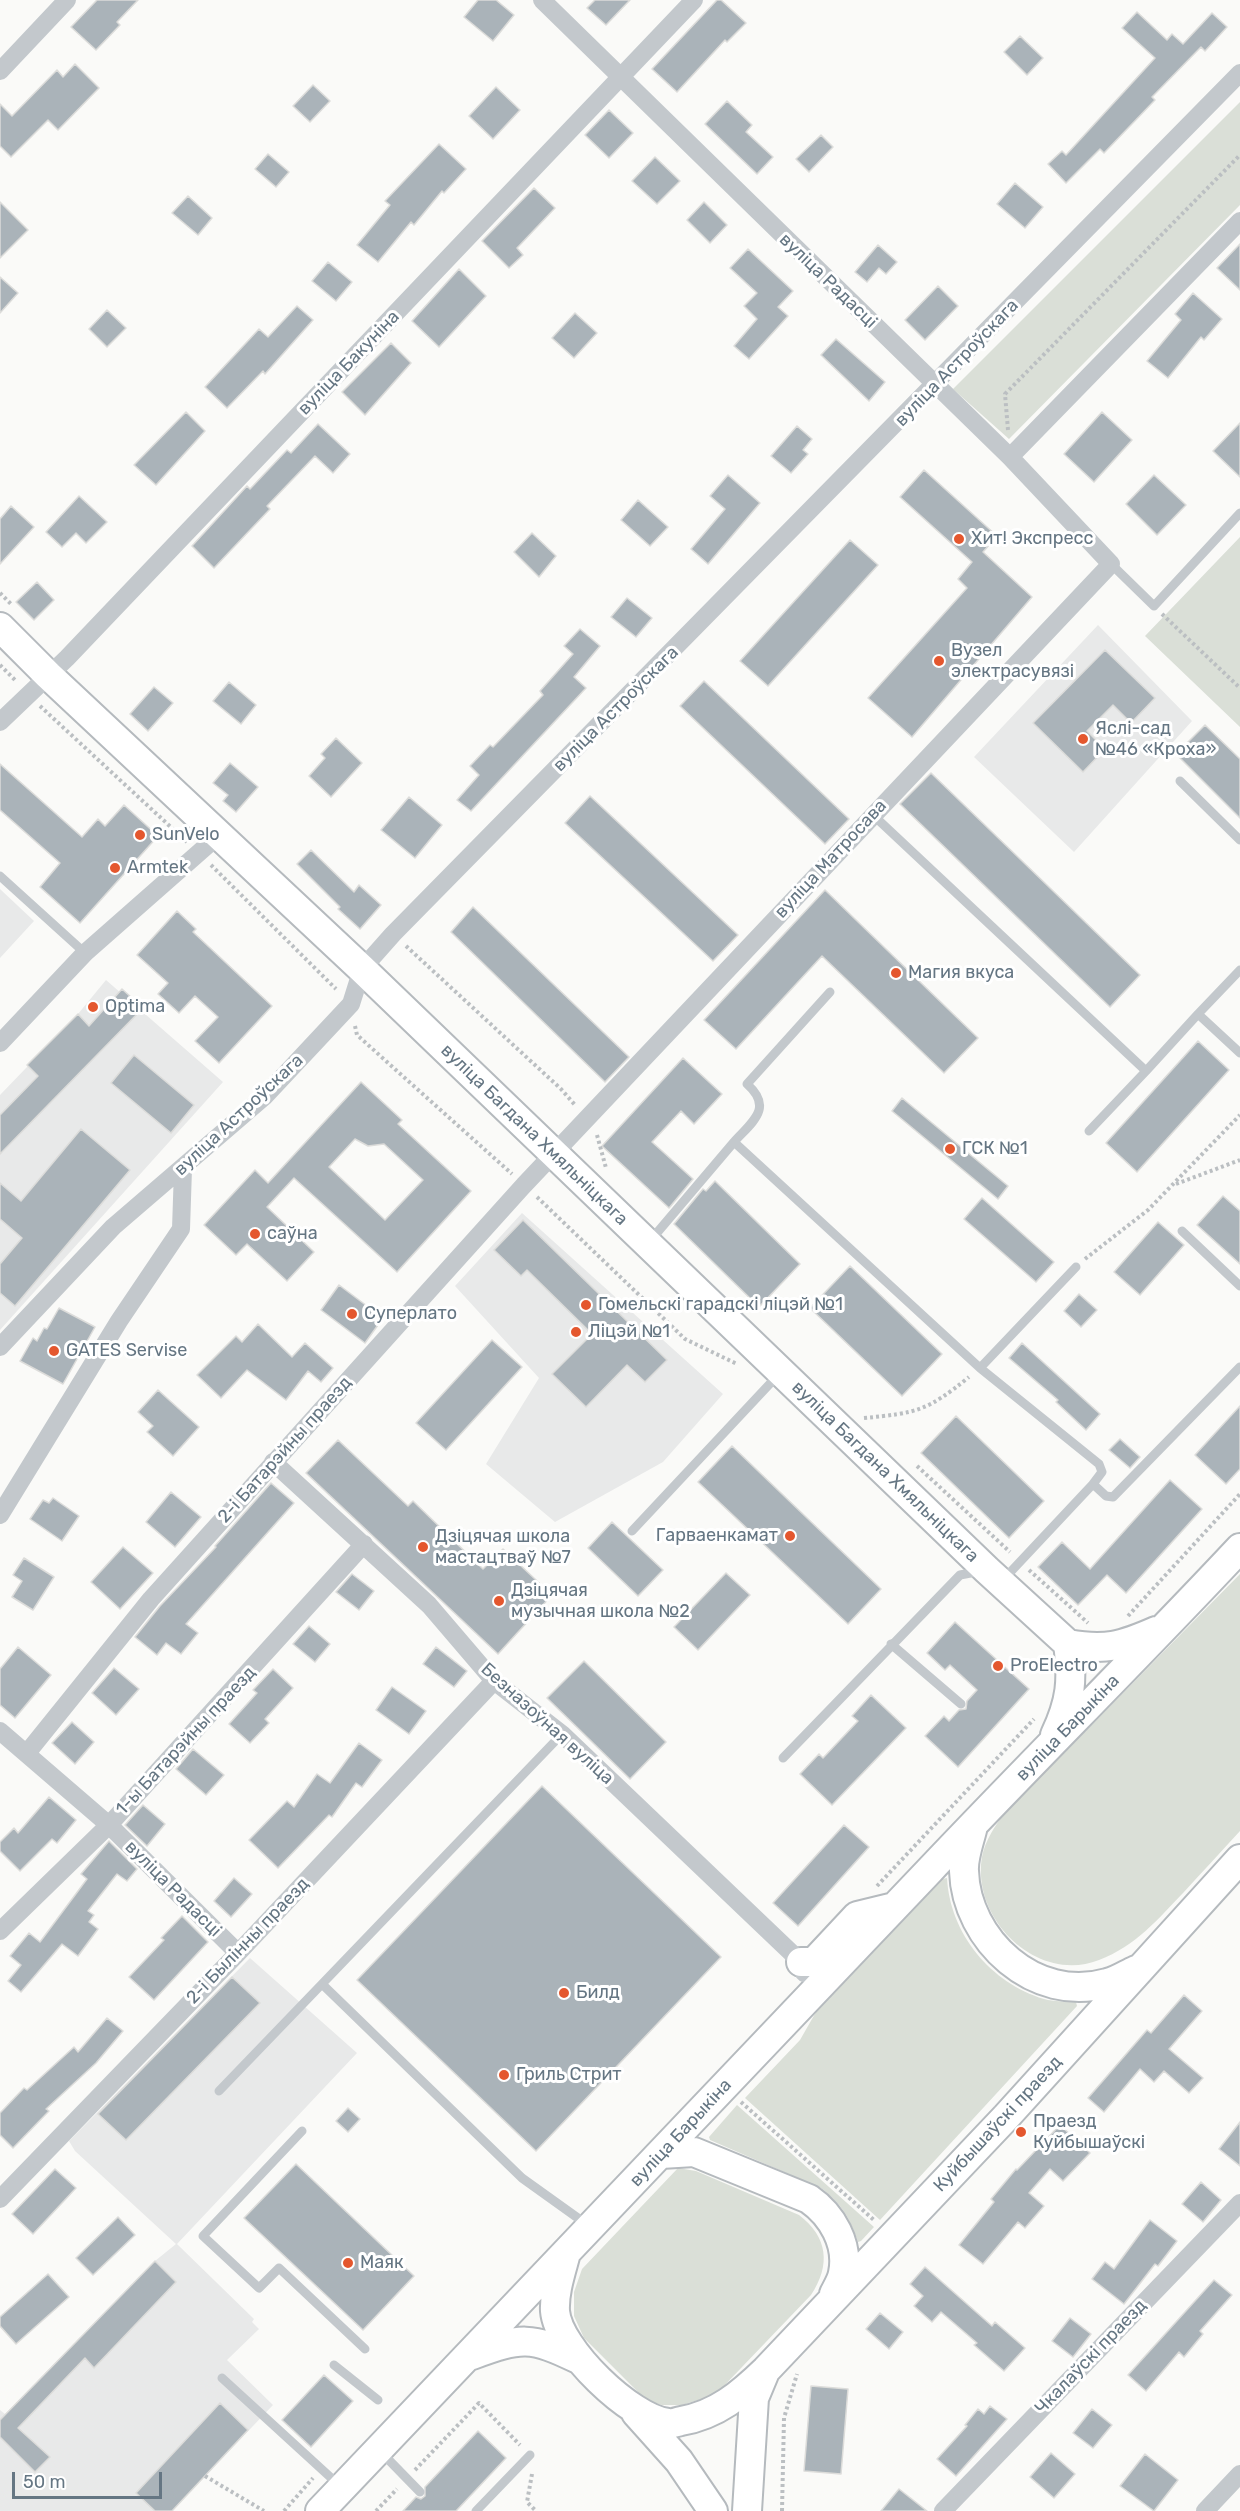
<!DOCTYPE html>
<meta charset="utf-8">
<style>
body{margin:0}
#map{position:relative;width:1240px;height:2511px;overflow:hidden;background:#fafaf8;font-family:Rubik,sans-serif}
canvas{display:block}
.scale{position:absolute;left:12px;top:2472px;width:150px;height:27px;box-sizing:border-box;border:3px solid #657683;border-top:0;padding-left:8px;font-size:18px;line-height:21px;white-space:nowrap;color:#657683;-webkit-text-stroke:4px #fff;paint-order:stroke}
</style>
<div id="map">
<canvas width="1240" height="2511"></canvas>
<div class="scale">50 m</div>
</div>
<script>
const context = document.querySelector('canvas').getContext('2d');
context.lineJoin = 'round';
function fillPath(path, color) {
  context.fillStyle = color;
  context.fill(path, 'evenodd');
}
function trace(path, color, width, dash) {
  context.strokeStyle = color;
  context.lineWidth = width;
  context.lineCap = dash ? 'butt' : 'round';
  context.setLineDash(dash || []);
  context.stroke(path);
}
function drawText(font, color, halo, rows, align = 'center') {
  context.font = font + ' Rubik,sans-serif';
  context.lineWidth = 6;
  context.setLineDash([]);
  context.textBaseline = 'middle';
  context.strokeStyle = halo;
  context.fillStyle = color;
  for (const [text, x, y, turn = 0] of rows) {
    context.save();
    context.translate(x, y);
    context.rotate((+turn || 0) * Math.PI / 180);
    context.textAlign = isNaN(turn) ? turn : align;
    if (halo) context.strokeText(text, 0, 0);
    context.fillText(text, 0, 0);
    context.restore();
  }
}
fillPath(new Path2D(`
 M1098 625 1192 721 1074 852 974 757Z
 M0 889 34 921 0 958Z
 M106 980 223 1082 0 1330V1095L78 1014Z
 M522 1213 723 1394 663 1462 555 1522 486 1464 539 1378 455 1286Z
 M250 1958 357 2053 177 2244 254 2319 252 2322 259 2329 227 2360 273 2405 172 2511H0V2410L5 2414 155 2261 176 2244 75 2151 69 2141Z`), '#e8e9e9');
fillPath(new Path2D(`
 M1240 102V205L1009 439 953 389Z
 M1240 537V727L1145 636Z
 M1240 1574V1831C1221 1852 1202 1872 1184 1892 1158 1919 1136 1946 1099 1960 1041 1983 977 1926 981 1865 982 1846 992 1831 1002 1816Z
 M947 1878C950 1934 991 1983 1044 1999 1054 2002 1066 2001 1076 2002L1077 2006 880 2220 745 2098 800 2040 816 2012 942 1879Z
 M737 2105 874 2227 861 2241 858 2242C849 2216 842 2205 821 2188L710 2140 709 2137Z
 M678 2168 696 2171 799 2215C828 2237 831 2265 811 2295L720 2390 711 2396 682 2405H662L651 2402 641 2395 584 2338 574 2316V2292L582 2269Z`), '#dadfd7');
const building = new Path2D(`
 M97 0H138L117 22 120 25 96 50 71 27Z
 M478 0H496L514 15 493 41 464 17Z
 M595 0H630L606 25 587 8Z
 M717 0H721L746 23 727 42 725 40 677 92 652 69Z
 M1137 12 1167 40 1172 34 1183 44 1212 13 1227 27 1205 51 1201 47 1152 97 1155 100 1104 153 1100 149 1066 183 1048 164 1062 151 1066 155 1155 58 1122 28Z
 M1020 36 1043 58 1027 75 1004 52Z
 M75 64 99 88 58 130 48 120 11 157 0 146V104L12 116 57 70 63 77Z
 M313 85 330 101 310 122 293 106Z
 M496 87 520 110 493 139 469 116Z
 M727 101 752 125 746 132 773 157 757 174 705 124Z
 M609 110 633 133 609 158 585 135Z
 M821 135 833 147 809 172 796 159Z
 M439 144 466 169 444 193 442 191 414 225 411 222 378 262 357 245 390 205 385 201Z
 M268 154 289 172 276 187 255 169Z
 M655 157 680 181 657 204 632 181Z
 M1015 183 1043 207 1025 228 997 204Z
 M534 188 555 208 517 248 523 255 509 268 482 241Z
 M188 196 212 218 198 235 172 213Z
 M0 202 28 230 0 258Z
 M704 202 727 225 710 243 687 220Z
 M1240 244V290L1217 268Z
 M878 245 897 262 886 274 879 268 867 282 855 272Z
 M748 249 793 291 778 307 788 316 749 359 734 346 757 319 744 306 757 293 730 268Z
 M328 262 352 282 336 301 312 281Z
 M459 269 486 296 439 347 412 321Z
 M0 277 18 293 0 313Z
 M938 286 958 306 925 340 905 320Z
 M1193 293 1222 319 1204 340 1201 337 1168 378 1147 361 1181 320 1175 314Z
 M297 306 313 320 265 374 263 371 227 408 205 387 259 329 268 337Z
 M107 310 126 328 107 347 89 329Z
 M575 313 597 333 574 358 552 338Z
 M836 339 885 382 869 401 821 355Z
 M391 343 411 363 365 415 342 392Z
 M186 412 205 431 156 485 134 465Z
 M1102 412 1132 440 1094 482 1064 454Z
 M1240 423V477L1213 451Z
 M318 424 350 454 333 473 315 456 267 506 270 509 214 568 192 546 247 486 250 489 287 450 291 453Z
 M797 426 812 439 803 450 808 454 791 473 771 456Z
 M924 470 997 536 983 552 1032 597 912 737 868 698 967 588 958 579 972 562 900 497Z
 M728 475 760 503 708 564 691 549 725 509 710 496Z
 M1154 475 1186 505 1157 535 1126 504Z
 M79 496 107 522 86 543 76 533 62 547 46 532Z
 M638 500 668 527 650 546 621 520Z
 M11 506 34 527 0 564V519Z
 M532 533 556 556 539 577 514 552Z
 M850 540 878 565 768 686 740 661Z
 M37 582 54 600 34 620 16 602Z
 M627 598 652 618 636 637 611 617Z
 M580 629 600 646 574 677 586 688 471 811 457 800 479 775 470 766 490 745 493 747 543 695 540 691 573 654 564 646Z
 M1105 650 1155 698 1131 723 1113 705 1087 731 1105 749 1083 772 1033 723Z
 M704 681 849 819 825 844 680 706Z
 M229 682 256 705 241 724 213 701Z
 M154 687 173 703 148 731 130 714Z
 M1205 725 1240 759V818L1176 754Z
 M336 738 362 763 331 797 309 776 325 758 321 754Z
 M230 763 258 787 236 812 223 801 228 795 213 783Z
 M0 764 82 837 98 819 105 826 124 805 158 836 80 923 40 887 60 863 0 810Z
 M931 773 1140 975 1110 1007 900 804Z
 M590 796 738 935 713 961 565 823Z
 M409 797 442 825 415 858 381 830Z
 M311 850 354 892 359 885 381 905 360 929 338 909 340 907 297 864Z
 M825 890 978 1038 944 1073 822 956 736 1049 704 1020Z
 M473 907 629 1057 605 1082 451 932Z
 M177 911 196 929 193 932 272 1006 219 1063 195 1041 218 1017 195 996 179 1013 158 994 168 983 137 955Z
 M122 989 143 1008 0 1154V1115L38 1076 27 1065 78 1014 89 1026Z
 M1198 1041 1229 1070 1137 1172 1106 1143Z
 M134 1055 194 1105 171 1133 111 1083Z
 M683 1058 722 1094 694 1124 681 1111 652 1142 693 1179 669 1208 602 1146Z
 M361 1082 402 1120 398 1124 471 1191 397 1272 294 1178 267 1207 314 1252 287 1281 247 1244 236 1255 204 1225 255 1170 268 1183ZM355 1139 368 1146 384 1144 423 1180 385 1220 329 1167Z
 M902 1098 1008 1186 998 1199 892 1111Z
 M81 1129 130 1170 15 1306 0 1293V1264L22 1238 0 1219V1183L21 1201Z
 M715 1181 800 1264 759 1307 674 1224 703 1189 706 1191Z
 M1223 1196 1240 1211V1264L1197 1225Z
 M982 1198 1054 1262 1036 1282 964 1219Z
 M523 1220 667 1360 645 1382 627 1365 586 1407 552 1374 592 1334 527 1270 521 1276 494 1250Z
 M1158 1222 1184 1245 1140 1295 1114 1272Z
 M850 1266 942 1354 902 1396 810 1308Z
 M339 1285 383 1318 365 1343 321 1310Z
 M1079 1294 1097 1310 1081 1327 1064 1311Z
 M59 1308 95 1327 63 1384 20 1361 33 1338 37 1341 44 1328 47 1329Z
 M258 1324 292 1357 305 1343 333 1368 321 1382 308 1371 286 1400 247 1370 221 1398 197 1375 236 1336 242 1342Z
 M492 1340 522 1367 446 1450 416 1423Z
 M1022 1343 1100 1414 1086 1430 1056 1402 1058 1400 1009 1358Z
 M158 1390 199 1427 173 1456 147 1432 153 1426 138 1412Z
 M1240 1406V1469L1226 1484 1195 1455Z
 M956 1416 1044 1501 1009 1538 921 1453Z
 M1120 1439 1140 1457 1130 1468 1109 1450Z
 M338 1440 408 1506 413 1501 483 1569 503 1549 552 1595 498 1654 306 1473Z
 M732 1446 881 1589 848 1624 698 1482Z
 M1170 1480 1202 1509 1126 1593 1107 1575 1078 1605 1038 1567 1062 1542 1090 1569Z
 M271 1483 294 1503 186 1624 198 1633 181 1654 166 1643 157 1655 135 1637 160 1606 216 1547 215 1546Z
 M171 1492 201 1517 175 1547 146 1522Z
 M53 1498 79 1516 62 1541 30 1519 43 1500 49 1503Z
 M612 1522 663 1570 638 1596 588 1548Z
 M123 1547 153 1573 120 1609 91 1582Z
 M24 1558 54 1577 33 1610 12 1597 22 1581 13 1575Z
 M726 1573 750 1595 698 1650 674 1627Z
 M352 1574 374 1591 359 1610 336 1592Z
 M955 1622 1029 1689 958 1767 925 1736 944 1716 949 1721 959 1710 966 1709 967 1701 977 1690 950 1665 945 1670 927 1653Z
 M309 1626 330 1644 315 1662 293 1644Z
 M18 1647 51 1675 15 1718 0 1705V1669Z
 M436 1647 467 1671 454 1687 423 1664Z
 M584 1661 666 1742 630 1779 547 1698Z
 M114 1668 139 1689 116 1715 92 1693Z
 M273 1669 293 1688 265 1719 269 1723 250 1743 229 1724 257 1693 253 1690Z
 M392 1687 426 1711 409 1734 376 1710Z
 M871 1695 906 1728 832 1805 800 1774 819 1754 823 1758 858 1721 852 1716Z
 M72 1722 94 1742 75 1764 52 1743Z
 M359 1743 382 1760 362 1787 356 1783 332 1817 329 1815 278 1868 249 1840 287 1801 294 1807 317 1774 330 1783Z
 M193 1749 224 1775 206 1795 176 1769Z
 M542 1786 721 1957 536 2151 357 1980Z
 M49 1797 76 1820 57 1843 52 1839 20 1871 0 1851V1842L14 1828 18 1833Z
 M143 1805 165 1824 147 1846 125 1825Z
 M844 1825 869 1847 798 1926 773 1903Z
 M109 1841 137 1869 127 1881 117 1874 88 1911 94 1915 89 1922 98 1929 78 1956 62 1944 21 1992 8 1981 21 1965 10 1956 29 1933 40 1942 87 1879 81 1874Z
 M234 1878 252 1894 231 1917 214 1901Z
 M182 1916 208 1942 154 2000 129 1977 164 1940 161 1938Z
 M232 1977 260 2003 126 2140 98 2114Z
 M1184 1995 1202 2011 1169 2049 1203 2078 1189 2093 1164 2071 1154 2082 1140 2069 1104 2112 1088 2098 1147 2030 1151 2033Z
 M107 2018 123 2031 96 2063 46 2109 49 2111 13 2148 0 2135V2113L24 2088 27 2090 74 2047 78 2052Z
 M348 2108 360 2119 348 2132 336 2121Z
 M1240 2122V2166L1219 2149Z
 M1060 2125 1090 2153 1063 2181 1050 2169 1029 2193 1044 2206 1025 2228 1018 2222 983 2264 959 2245 994 2202 991 2199 1016 2169 1017 2170Z
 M296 2164 414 2276 363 2330 244 2218Z
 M55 2169 76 2188 33 2234 12 2214Z
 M1201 2182 1221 2200 1203 2222 1182 2204Z
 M118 2217 135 2235 93 2275 76 2258Z
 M1150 2220 1177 2241 1158 2266 1155 2264 1124 2304 1092 2279 1105 2262 1114 2269Z
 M155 2261 176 2282 94 2368 85 2358 18 2428 50 2457 35 2472 0 2437V2420Z
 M925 2267 992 2326 995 2322 1025 2348 1004 2371 974 2345 977 2343 941 2312 932 2322 914 2306 923 2296 910 2284Z
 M48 2274 69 2297 16 2344 0 2326V2317Z
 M1214 2280 1232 2295 1200 2331 1203 2334 1184 2357 1179 2352 1146 2391 1128 2375Z
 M880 2313 903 2332 889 2349 866 2329Z
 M1070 2318 1091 2334 1073 2357 1052 2341Z
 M324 2375 353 2401 311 2447 282 2420Z
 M811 2386 848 2389 841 2474 804 2471Z
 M220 2403 248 2430 172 2511H155L136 2493Z
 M990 2406 1007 2419 956 2476 937 2459 967 2426 965 2425 978 2409 984 2414Z
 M1092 2409 1112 2425 1093 2448 1073 2433Z
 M478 2431 506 2458 456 2511H403L416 2497 421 2499 425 2496V2487Z
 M1051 2453 1075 2474 1054 2498 1030 2477Z
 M1145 2454 1178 2480 1154 2511 1120 2486Z
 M899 2489 927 2511H881Z`);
fillPath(building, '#aab3b9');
trace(building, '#dcdcda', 1.5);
const primary = new Path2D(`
 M0 627 48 675 362 969 987 1570 1068 1644
 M1068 1644C1105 1651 1122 1646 1156 1631
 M1055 1735C1071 1701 1073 1680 1068 1644
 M973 1826C970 1840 963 1857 964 1871 966 1940 1035 2004 1107 1983 1117 1981 1127 1974 1136 1970
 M801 1962H814L857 1916 894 1907
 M661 2154 694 2152 809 2199C832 2215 849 2244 843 2273 842 2280 837 2288 834 2294
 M566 2253C561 2272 554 2292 555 2311 558 2349 631 2419 668 2423 672 2424 677 2422 681 2421 717 2415 741 2394 766 2370L1006 2117 1240 1859
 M472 2355C521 2337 531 2336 578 2359
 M636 2413 679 2461 713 2511
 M320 2511C524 2298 725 2084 929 1871 1032 1762 1138 1657 1240 1548
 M747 2511 754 2398 764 2374`);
trace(primary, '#b5babe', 32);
trace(new Path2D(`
 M1008 430 1005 394 1240 155
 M0 593 12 605
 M1162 614 1240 688
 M0 665 16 681
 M40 706 187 842
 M211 865 336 989
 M406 946 561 1089 575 1105
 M355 1026 357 1035 512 1174
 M597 1135 606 1168
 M1176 1184 1240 1160
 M537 1197 685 1339 737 1364
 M1085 1259 1148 1210 1240 1115
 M864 1418C917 1413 927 1411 969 1377
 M917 1466 1010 1552
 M1029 1570 1088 1623
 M1128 1616 1240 1494
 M877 1886 1034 1719
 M741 2102 875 2221
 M415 2470 479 2403 520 2445
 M532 2474 527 2502 536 2511
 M205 2476 264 2511
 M284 2511 313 2478
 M376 2511 397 2489
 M782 2511 784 2418 797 2374`), '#bbbfc2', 4, [3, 3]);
trace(new Path2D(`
 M1111 564 1154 606 1240 513
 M1180 781 1240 840
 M873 815 1146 1071 1089 1131
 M0 876 85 953
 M1198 1014 1240 970
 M1146 1071 1198 1014 1240 1053
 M734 1142C752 1122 774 1108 747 1084L830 992
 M1182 1231 1240 1286
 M650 1241 734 1142 980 1368 1099 1464 1102 1472 1093 1484
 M980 1368 1076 1267
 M632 1531 779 1374
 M1002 1581 1093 1484 1106 1496 1113 1497 1240 1367
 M891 1644 961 1704
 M562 1734 322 1984 522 2178 589 2226
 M783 1758 960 1575 981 1571
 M219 2091 322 1984
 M302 2131 203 2236 259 2288 279 2268 365 2349
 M334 2365 378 2400
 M222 2378 340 2486
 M381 2452 420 2492
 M476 2511 530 2455`), '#c3c8cc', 9);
trace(new Path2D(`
 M0 71 67 0
 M1010 457 1240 221
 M0 722 67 658 694 0
 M0 1043 85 953 219 835
 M0 1347 113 1227 264 1097 351 1004 362 969 393 934 1240 73
 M273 1462 429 1605 494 1681 562 1734 801 1962 804 1973
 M0 1515 119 1321 181 1229 183 1169
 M0 1731 109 1825 238 1953
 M27 1753 151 1599 524 1185 1111 564 1010 457 542 0
 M0 1931 109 1825 364 1544
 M0 2199 238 1953 494 1681
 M943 2511 1240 2203
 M1205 2511 1240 2474`), '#c3c8cc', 18);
trace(primary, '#fff', 28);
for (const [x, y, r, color] of [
 [959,539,6,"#e4572e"],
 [939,661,6,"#e4572e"],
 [1083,739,6,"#e4572e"],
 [140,835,6,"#e4572e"],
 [115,868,6,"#e4572e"],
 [896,973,6,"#e4572e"],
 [93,1007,6,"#e4572e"],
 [950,1149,6,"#e4572e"],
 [255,1234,6,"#e4572e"],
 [586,1305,6,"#e4572e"],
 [352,1314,6,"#e4572e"],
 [576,1332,6,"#e4572e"],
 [54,1351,6,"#e4572e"],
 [790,1536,6,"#e4572e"],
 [423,1547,6,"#e4572e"],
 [499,1601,6,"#e4572e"],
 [998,1666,6,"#e4572e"],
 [564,1993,6,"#e4572e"],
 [504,2075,6,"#e4572e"],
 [1021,2132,6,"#e4572e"],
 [348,2263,6,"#e4572e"]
]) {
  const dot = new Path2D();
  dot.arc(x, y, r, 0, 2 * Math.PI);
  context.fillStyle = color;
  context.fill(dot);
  trace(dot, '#fff', 2);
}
drawText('18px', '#657683', '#fff', [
 ["вуліца Радасці",828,281,44],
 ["вуліца Бакуніна",349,363,-46],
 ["вуліца Астроўскага",957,363,-46],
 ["вуліца Астроўскага",616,709,-45],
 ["вуліца Матросава",831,859,-47],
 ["вуліца Астроўскага",239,1115,-43],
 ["вуліца Багдана Хмяльніцкага",534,1135,44],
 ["2-і Батарэйны праезд",285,1450,-48],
 ["вуліца Багдана Хмяльніцкага",885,1472,44],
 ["Безназоўная вуліца",547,1724,42],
 ["вуліца Барыкіна",1068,1728,-46],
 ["1-ы Батарэйны праезд",186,1741,-47],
 ["вуліца Радасці",173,1889,45],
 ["2-і Былінны праезд",248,1941,-46],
 ["Куйбышаўскі праезд",998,2124,-47],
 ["вуліца Барыкіна",681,2133,-47],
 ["Чкалаўскі праезд",1091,2357,-46]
]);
drawText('18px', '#657683', '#fff', [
 ["Хит! Экспресс",971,539],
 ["Вузел",951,651],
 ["электрасувязі",951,672],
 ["Яслі-сад",1095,729],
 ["№46 «Кроха»",1095,750],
 ["SunVelo",152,835],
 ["Armtek",127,868],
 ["Магия вкуса",908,973],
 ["Optima",105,1007],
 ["ГСК №1",962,1149],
 ["саўна",267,1234],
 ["Гомельскі гарадскі ліцэй №1",598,1305],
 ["Суперлато",364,1314],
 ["Ліцэй №1",588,1332],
 ["GATES Servise",66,1351],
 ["Гарваенкамат",778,1536,"right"],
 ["Дзіцячая школа",435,1537],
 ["мастацтваў №7",435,1558],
 ["Дзіцячая",511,1591],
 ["музычная школа №2",511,1612],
 ["ProElectro",1010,1666],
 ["Билд",576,1993],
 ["Гриль Стрит",516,2075],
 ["Праезд",1033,2122],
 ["Куйбышаўскі",1033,2143],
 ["Маяк",360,2263]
], 'left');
</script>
